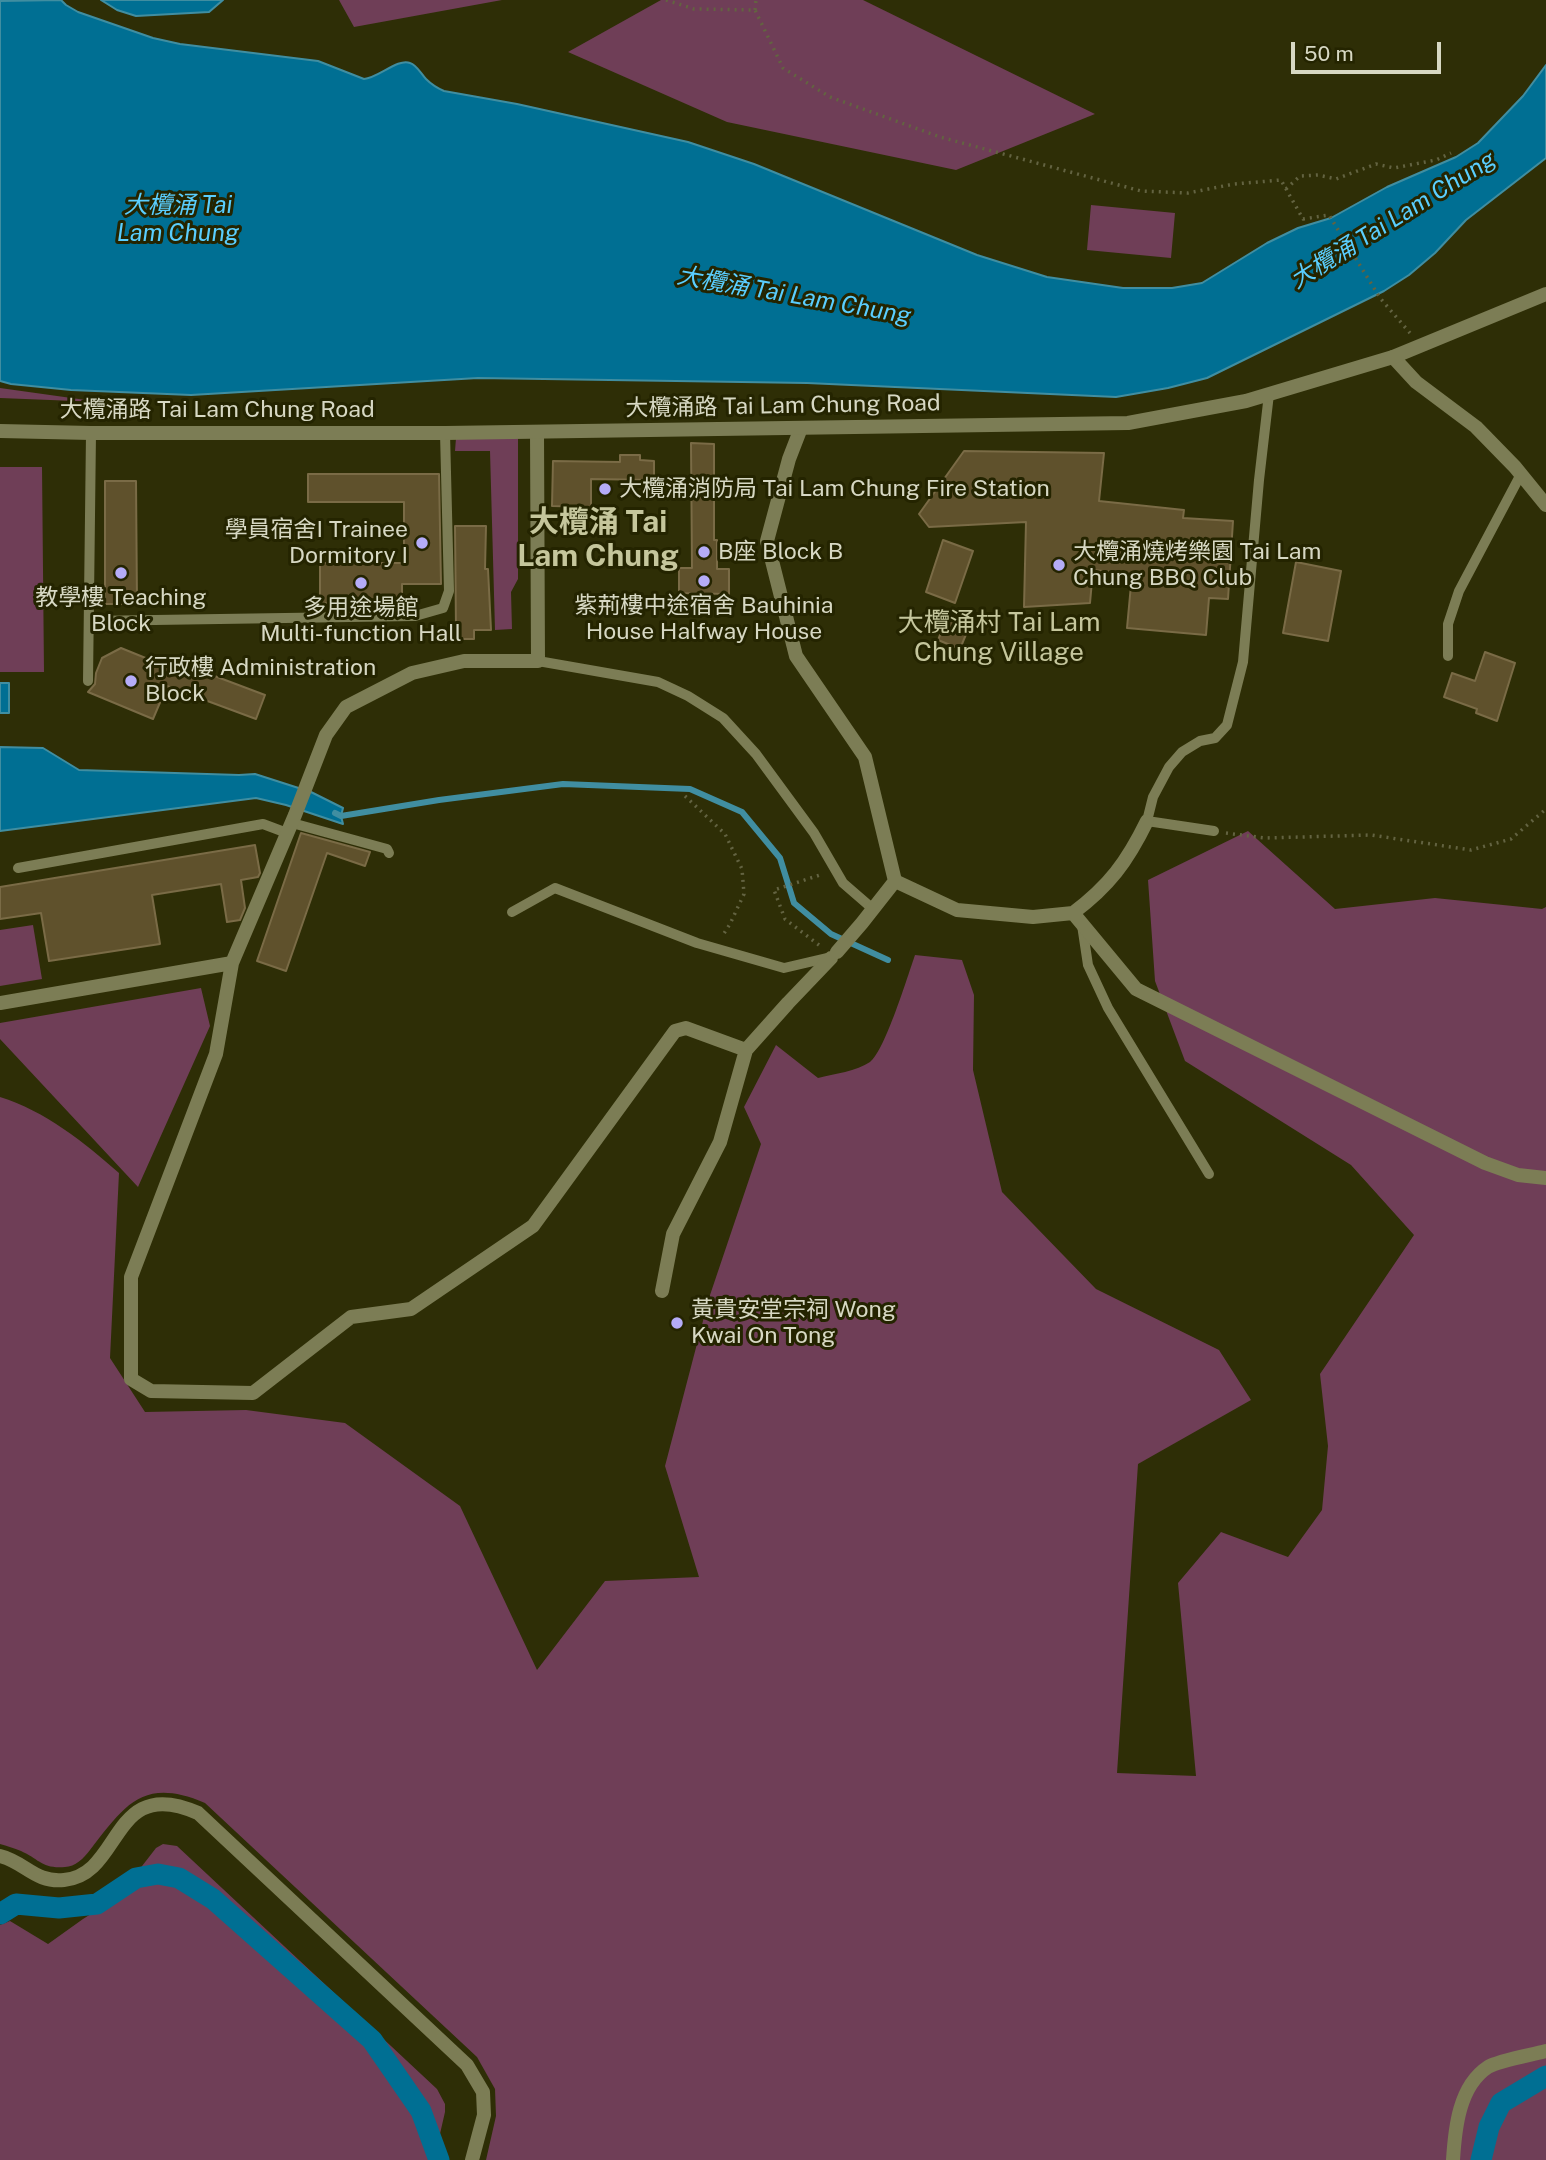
<!DOCTYPE html>
<meta charset="utf-8">
<style>
body{margin:0}
#map{position:relative;width:1546px;height:2160px;overflow:hidden;background:#2e2e06;font-family:"Public Sans",sans-serif}
canvas{display:block}
.scale{position:absolute;left:1291px;top:42px;width:150px;height:32px;box-sizing:border-box;border:4px solid #d7d8c3;border-top:0;padding-left:9px;font-size:21px;line-height:24px;white-space:nowrap;color:#d7d8c3;-webkit-text-stroke:5px #242400;paint-order:stroke}
</style>
<div id="map">
<canvas width="1546" height="2160"></canvas>
<div class="scale">50 m</div>
</div>
<script>
const context = document.querySelector('canvas').getContext('2d');
context.lineJoin = 'round';
function fillPath(path, color) {
  context.fillStyle = color;
  context.fill(path, 'evenodd');
}
function trace(path, color, width, dash) {
  context.strokeStyle = color;
  context.lineWidth = width;
  context.lineCap = dash ? 'butt' : 'round';
  context.setLineDash(dash || []);
  context.stroke(path);
}
function drawText(font, color, halo, rows, align = 'center') {
  context.font = font + ' "Public Sans","Noto Sans TC",sans-serif';
  context.lineWidth = 6;
  context.setLineDash([]);
  context.textBaseline = 'middle';
  context.strokeStyle = halo;
  context.fillStyle = color;
  for (const [text, x, y, turn = 0] of rows) {
    context.save();
    context.translate(x, y);
    context.rotate((+turn || 0) * Math.PI / 180);
    context.textAlign = isNaN(turn) ? turn : align;
    if (halo) context.strokeText(text, 0, 0);
    context.fillText(text, 0, 0);
    context.restore();
  }
}
fillPath(new Path2D(`
 M339 0H502L354 27Z
 M661 0H863L1095 114 956 170 727 122 568 52Z
 M1091 205 1175 213 1171 258 1087 250Z
 M0 388 100 402 0 398Z
 M518 436V579L511 592 512 629 495 630 490 451H455L456 438Z
 M0 467H42L44 672H0Z
 M1248 831 1335 909 1435 898 1542 909 1546 907V2160H486L496 2116 495 2089 477 2057 205 1803C143 1777 126 1804 90 1850 84 1858 75 1867 65 1867 42 1869 39 1859 21 1851 14 1848 7 1846 0 1844V1097C45 1111 84 1142 119 1173L110 1358 145 1412 246 1410 345 1423 460 1506 537 1670 605 1581 699 1577 665 1466 709 1298 761 1144 744 1107 776 1045 818 1078C834 1074 857 1071 870 1062 885 1051 908 975 915 955L962 960 974 995 973 1070 1002 1192 1096 1289 1219 1350 1251 1400 1138 1464 1117 1773 1196 1776 1178 1583 1221 1532 1288 1557 1322 1510 1328 1446 1320 1374 1414 1235 1351 1165 1185 1061 1155 981 1148 880Z
 M33 925 42 979 0 986V930Z
 M201 988 210 1026 138 1187 0 1039V1023Z
 M163 1844 177 1846 437 2089 445 2104V2112L434 2160H0V1925L10 1921 48 1944 83 1919 118 1897 156 1848Z`), '#6f3e57');
const water = new Path2D(`
 M61 0 66 5 78 12 153 38 180 44 318 61 364 79C378 78 398 58 410 63 417 65 421 74 426 79 431 84 437 88 444 91L517 104 688 142 754 164 977 255 1047 277 1123 288H1172L1202 283 1267 243 1298 228 1331 218 1387 187 1456 157 1478 143 1523 96 1546 65V158L1466 220 1435 253 1409 275 1384 291 1207 378 1168 388 1116 397 807 383 478 378 191 395 71 390 11 384 0 381V1Z
 M101 0H223L209 12 136 16 117 10Z
 M0 683H9V713H0Z
 M0 747 43 748 79 770 239 775 255 774 311 792 343 808 341 816 343 824 286 805 256 798 0 831Z`);
fillPath(water, '#006f93');
trace(water, '#408ea1', 2);
trace(new Path2D(`
 M335 813 341 816 439 800 563 784 690 789 742 812 780 858 794 903 831 934 888 960`), '#408ea1', 6);
trace(new Path2D(`
 M0 1914 16 1904 59 1908 97 1904 136 1878 158 1874 179 1878 213 1899 372 2040 421 2111 439 2160
 M1481 2160 1489 2127 1501 2103 1546 2076`), '#006f93', 21);
const building = new Path2D(`
 M691 443 714 444V540H717V569H729V594L679 593V568H692Z
 M964 451 1104 453 1099 501 1184 510 1183 518 1233 521 1228 599 1209 598 1206 635 1127 628 1132 574 1093 570 1090 603 1024 607 1026 522 929 527 919 514Z
 M620 455H640V460L654 461V480L591 479V507L552 506 553 461 620 462Z
 M308 474H439L441 584H402V603H320V563H404V502H308Z
 M105 481H136L137 604H105Z
 M455 526H486L485 569H488L491 630H474V639H462L456 630Z
 M943 540 973 551 955 603 926 592Z
 M1296 562 1341 571 1328 641 1283 633Z
 M947 618 969 627 960 649 938 640Z
 M121 648 185 674 188 666 265 695 256 719 167 686 153 719 88 692 95 684 96 673 102 658Z
 M1485 652 1515 663 1497 721 1476 713 1477 709 1444 697 1452 673 1475 681Z
 M301 833 370 852 365 866 327 853 286 971 257 961Z
 M255 845 260 873 258 877 241 880 245 908 240 920 227 922 221 884 152 895 160 944 49 961 41 913 0 919V887Z`);
fillPath(building, '#5f512c');
trace(building, '#7a6b46', 2);
trace(new Path2D(`
 M666 0 694 9 755 10 783 68 830 97 940 137 1141 191 1188 193 1234 184 1281 180 1303 219 1329 215 1380 298 1410 333
 M755 10 756 0
 M1286 189 1300 176 1318 175 1336 179 1376 164 1394 168 1436 160 1451 153
 M685 796 725 834 742 869 744 894 730 924 723 935
 M1226 833 1265 838 1371 835 1471 850 1511 839 1546 809
 M819 945 785 919 774 890 823 874`), '#636341', 3.5, [2, 5]);
trace(new Path2D(`
 M89 621 415 616 443 608 449 591 445 433
 M1448 656V624L1459 591 1521 474
 M538 661 658 682 688 696 723 718 756 754 814 833 843 883 873 909
 M88 681 91 433
 M292 823 387 849 389 853
 M1214 831 1147 821 1153 797 1169 767 1182 752 1200 741 1215 738 1227 725 1243 662 1259 480 1269 394
 M18 868 263 824 287 833
 M512 912 555 888 697 943 784 968 831 957
 M1082 925 1088 965 1108 1008 1209 1174`), '#7c7d55', 10);
trace(new Path2D(`
 M1393 357 1416 382 1476 427 1515 467 1546 505
 M801 428 789 459 767 541 796 656 865 757 895 881 862 923 837 952
 M537 432 538 661H464L412 673 346 707 326 735 295 815 232 963 216 1054 131 1277V1379L151 1391 253 1393 351 1317 411 1309 533 1226 675 1031 686 1028 746 1050
 M895 881 957 910 1033 917 1073 913 1136 989 1485 1163 1518 1175 1546 1178
 M1073 913C1109 886 1127 862 1147 821
 M0 1003 232 963
 M662 1291 673 1234 720 1142 746 1050 788 1003 831 958
 M0 1856C25 1862 35 1883 64 1880 123 1875 110 1774 198 1813L467 2065 483 2092 484 2115 472 2160
 M1453 2160C1455 2128 1459 2086 1488 2067 1500 2060 1532 2055 1546 2051`), '#7c7d55', 14);
trace(new Path2D(`
 M0 431 91 433H445L1128 423 1246 401 1393 357 1546 294`), '#7c7d55', 14);
for (const [x, y, r, color] of [
 [605,489,7,"#b5acf8"],
 [422,543,7,"#b5acf8"],
 [704,552,7,"#b5acf8"],
 [1059,565,7,"#b5acf8"],
 [121,573,7,"#b5acf8"],
 [704,581,7,"#b5acf8"],
 [361,583,7,"#b5acf8"],
 [131,681,7,"#b5acf8"],
 [677,1323,7,"#b5acf8"]
]) {
  const dot = new Path2D();
  dot.arc(x, y, r, 0, 2 * Math.PI);
  context.fillStyle = color;
  context.fill(dot);
  trace(dot, '#242400', 2.5);
}
drawText('23px', '#d7d8c3', '#242400', [
 ["大欖涌路 Tai Lam Chung Road",783,406,-1],
 ["大欖涌路 Tai Lam Chung Road",217,410]
]);
drawText('23px', '#d7d8c3', '#242400', [
 ["大欖涌消防局 Tai Lam Chung Fire Station",619,489],
 ["學員宿舍I Trainee",408,530,"right"],
 ["Dormitory I",408,556,"right"],
 ["B座 Block B",718,552],
 ["大欖涌燒烤樂園 Tai Lam",1073,552],
 ["Chung BBQ Club",1073,578],
 ["教學樓 Teaching",121,598,"center"],
 ["Block",121,624,"center"],
 ["紫荊樓中途宿舍 Bauhinia",704,606,"center"],
 ["House Halfway House",704,632,"center"],
 ["多用途場館",361,608,"center"],
 ["Multi-function Hall",361,634,"center"],
 ["行政樓 Administration",145,668],
 ["Block",145,694],
 ["黃貴安堂宗祠 Wong",691,1310],
 ["Kwai On Tong",691,1336]
], 'left');
drawText('italic 24px', '#5acefe', '#242400', [
 ["大欖涌 Tai",178,206],
 ["Lam Chung",178,234],
 ["大欖涌 Tai Lam Chung",1393,220,-32],
 ["大欖涌 Tai Lam Chung",794,296,10]
]);
drawText('26px', '#c5c69c', '#242400', [
 ["大欖涌村 Tai Lam",999,623],
 ["Chung Village",999,653]
]);
drawText('bold 30px', '#c5c69c', '#242400', [
 ["大欖涌 Tai",598,523],
 ["Lam Chung",598,557]
]);
</script>
